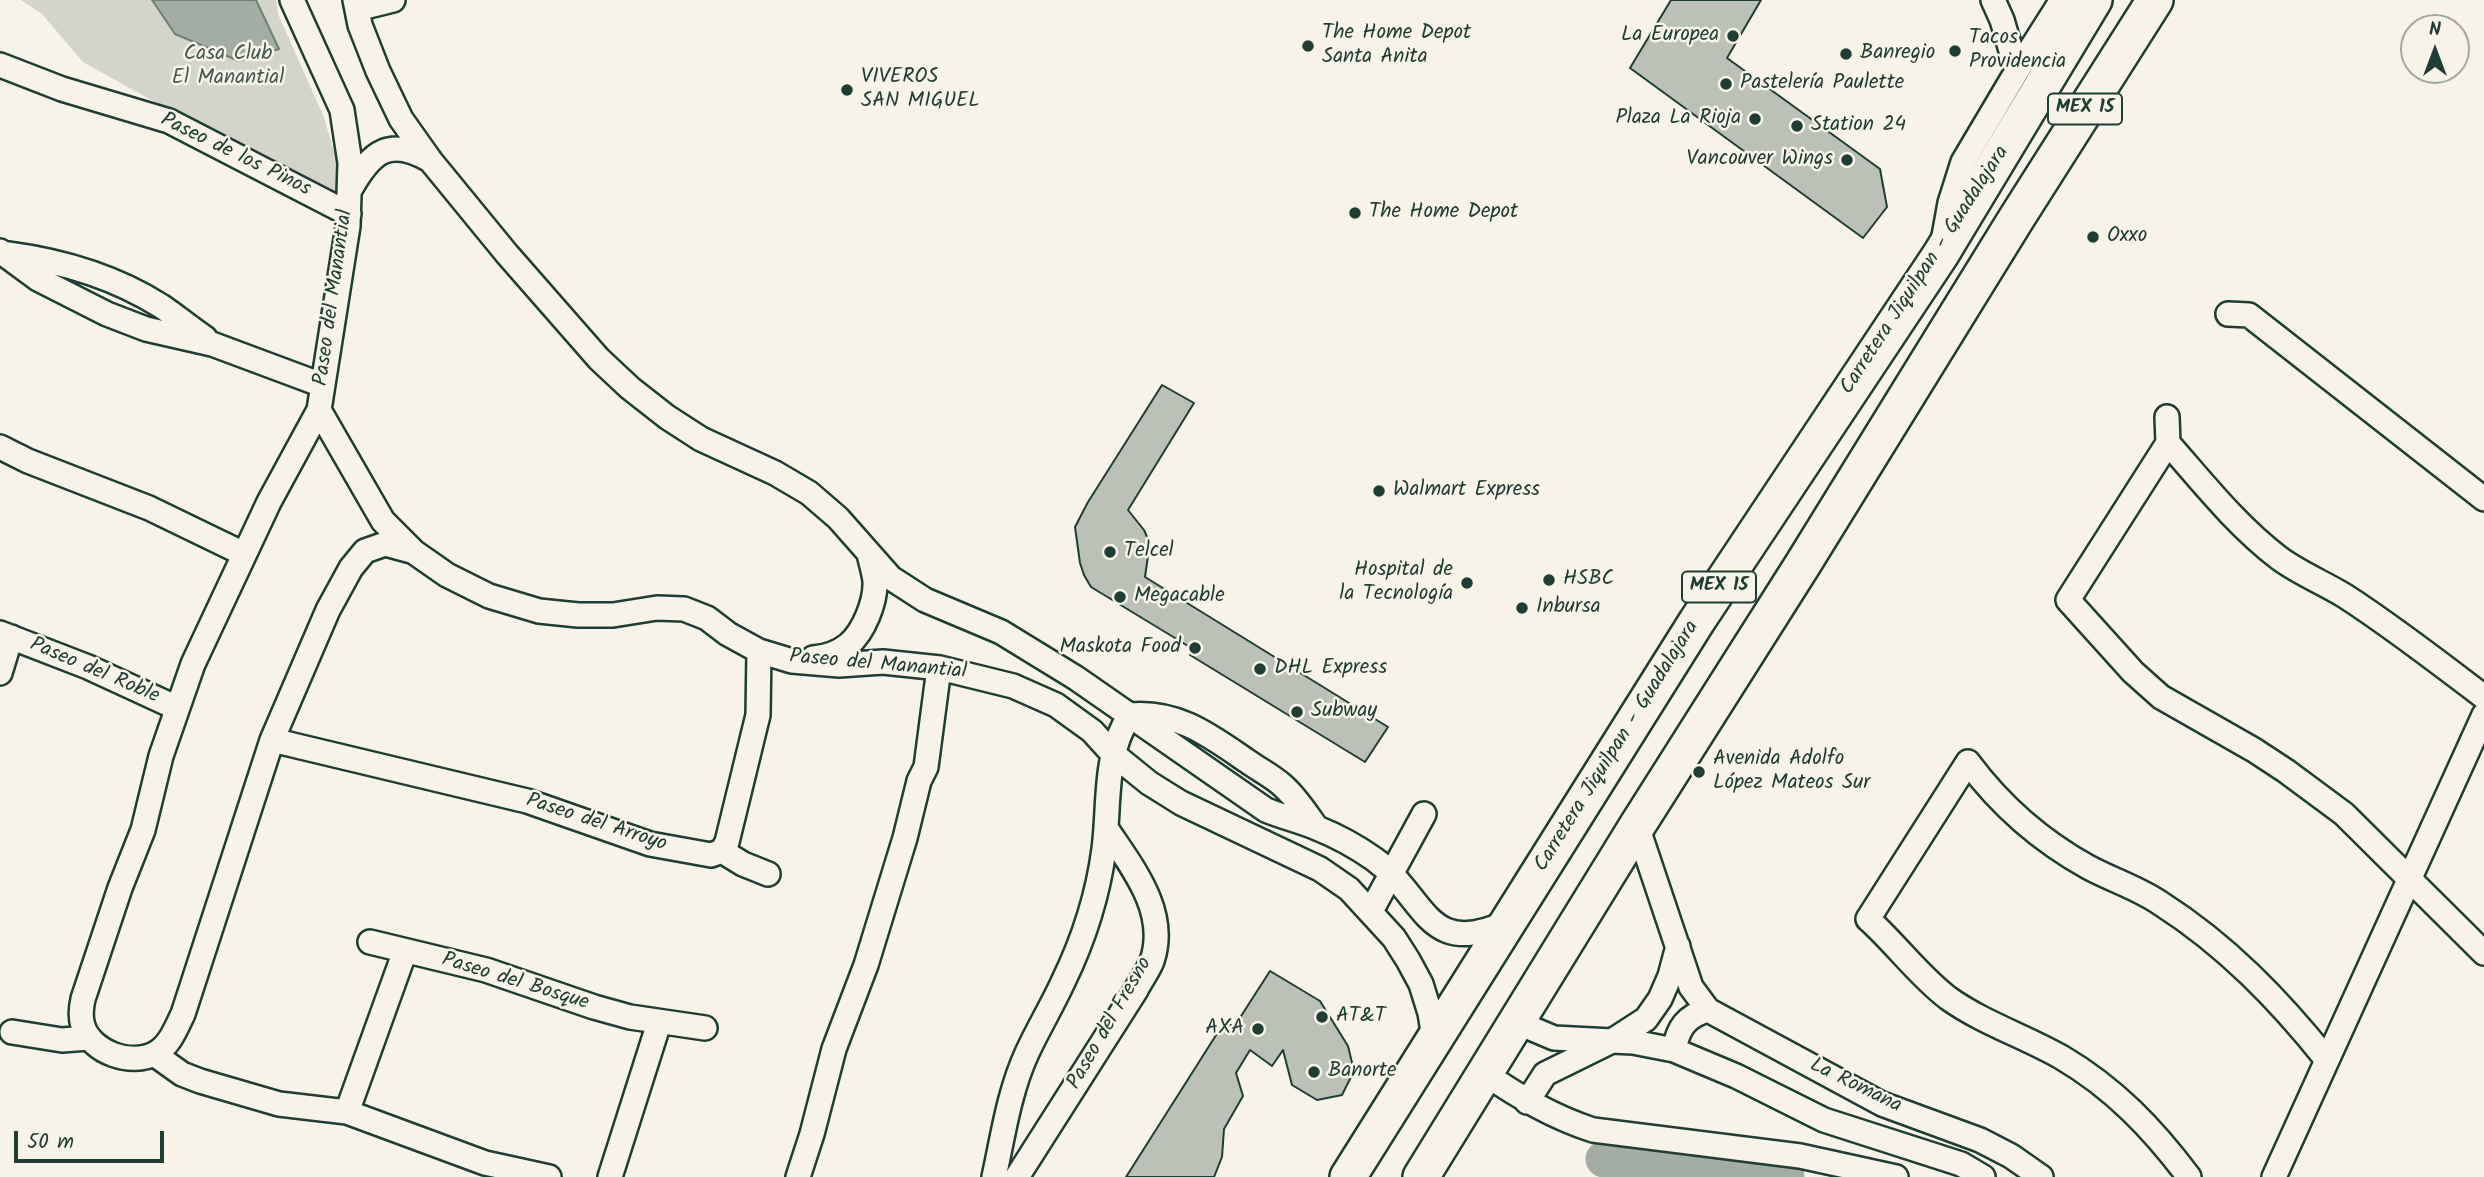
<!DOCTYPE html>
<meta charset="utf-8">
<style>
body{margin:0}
#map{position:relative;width:2484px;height:1177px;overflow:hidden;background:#f7f3e8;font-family:Kalam,sans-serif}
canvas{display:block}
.north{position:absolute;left:2400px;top:14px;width:70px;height:70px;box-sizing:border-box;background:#f7f3e8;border:2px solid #a1aaa0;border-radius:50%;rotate:0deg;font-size:19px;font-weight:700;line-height:28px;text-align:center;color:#1f3d34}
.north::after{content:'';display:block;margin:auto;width:24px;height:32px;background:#1f3d34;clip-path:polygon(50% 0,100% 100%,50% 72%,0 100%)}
.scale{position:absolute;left:14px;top:1131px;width:150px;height:32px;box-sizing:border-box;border:4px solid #1f3d34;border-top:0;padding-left:9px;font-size:21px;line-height:24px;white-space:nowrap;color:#1f3d34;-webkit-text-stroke:5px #f7f3e8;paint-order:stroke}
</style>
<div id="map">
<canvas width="2484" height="1177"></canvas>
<div class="north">N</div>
<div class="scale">50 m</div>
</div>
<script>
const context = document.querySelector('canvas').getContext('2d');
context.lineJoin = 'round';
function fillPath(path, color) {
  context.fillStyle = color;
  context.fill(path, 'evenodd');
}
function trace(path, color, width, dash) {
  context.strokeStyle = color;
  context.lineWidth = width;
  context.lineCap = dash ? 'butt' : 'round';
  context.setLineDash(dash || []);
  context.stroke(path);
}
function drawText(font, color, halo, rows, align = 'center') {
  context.font = font + ' Kalam,sans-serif';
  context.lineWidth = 5;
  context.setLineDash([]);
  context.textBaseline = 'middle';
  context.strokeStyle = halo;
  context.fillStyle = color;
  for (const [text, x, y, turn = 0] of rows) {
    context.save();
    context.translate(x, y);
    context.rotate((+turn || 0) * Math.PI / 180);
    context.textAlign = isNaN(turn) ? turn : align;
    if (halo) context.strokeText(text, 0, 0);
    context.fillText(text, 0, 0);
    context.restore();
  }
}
fillPath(new Path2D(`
 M21 0H276L278 14 323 115 345 187 340 205 83 62 42 14Z`), '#d3d5ca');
const water = new Path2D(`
 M152 0H256L279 49 239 61 175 34Z`);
fillPath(water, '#a4ada3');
trace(water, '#6f8077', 2);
trace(new Path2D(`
 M1604 1159 1786 1177`), '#a4ada3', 37);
const building = new Path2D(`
 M1671 0H1761L1727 58 1880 169 1887 207 1863 238 1630 68Z
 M1162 385 1194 403 1128 510 1144 530 1148 539 1149 549 1145 577 1388 727 1365 762 1190 655 1193 649 1091 587 1084 575 1080 563 1075 527 1088 502Z
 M1270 971 1320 1001 1348 1046 1354 1071 1342 1095 1317 1100 1292 1085 1283 1050 1272 1066 1250 1050 1236 1073 1243 1096 1224 1129 1222 1157 1214 1177H1126L1225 1021 1234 1027Z`);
fillPath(building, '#bbc1b6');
trace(building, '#1f3d34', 2);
const minor = new Path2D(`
 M292 0 342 110 350 163 348 226 319 410 383 521 414 552 447 575 489 596 539 611 578 615H613L657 608 684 609 707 618 728 634 759 651 792 661 839 665 883 662 940 668 1013 686 1056 705 1092 731 1112 753 1149 783 1181 803 1320 869 1349 889 1394 938 1408 960 1421 984 1430 1013 1434 1038
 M355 0 360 25 378 71 401 119 430 160 507 254 599 359 630 388 667 417 701 439 775 473 809 493 838 518 891 578 925 600 1001 632 1076 678 1266 810C1283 817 1300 821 1317 828 1337 836 1357 847 1374 859 1427 897 1425 960 1508 922
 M1993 0 2002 20 2017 71
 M357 9 393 0
 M0 65 62 89 169 121 349 214
 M351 188C372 151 390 137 430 160
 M1944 236 1950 203 1963 162 2017 71 2062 0
 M0 251 38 279 107 314 146 329 212 344 322 385
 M8 254C61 261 115 277 161 306 176 316 190 328 205 338
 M2228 314 2249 315 2484 499
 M319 410 269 502 193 664 161 756 143 830 120 888 83 999C81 1008 80 1017 83 1026 91 1052 131 1067 156 1053 170 1045 176 1028 183 1014L272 740 328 610 351 568 365 551 385 544 411 551
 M2167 417 2168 443
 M0 447 28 461 149 508 244 554
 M0 633 88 667 177 708
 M813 658C826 657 837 654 848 645 864 632 876 601 875 581 874 572 871 563 869 554
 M0 673 11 637
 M2484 697C2438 662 2393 627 2345 596 2324 583 2299 573 2279 558 2237 526 2203 483 2168 443L2068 600 2133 672 2161 697 2254 750 2286 771 2344 814 2484 953
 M272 740 527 801 650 844 711 855 722 851 727 842 758 715 759 651
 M1637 826 1691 987 1708 1010 1882 1104 1980 1140 2011 1156 2041 1177
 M722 851 743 864 768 874
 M1371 911 1424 814
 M370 942 486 970 594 1007 630 1017 705 1028
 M1516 1022 1554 1038 1612 1041 1646 1019 1660 999 1670 976 1678 946
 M12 1032 62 1040 89 1038
 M1674 1050C1678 1028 1686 1016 1708 1010
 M154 1054 182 1074 200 1081 279 1104 347 1112 485 1163 549 1177
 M1484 1073C1519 1097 1553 1117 1593 1130L1800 1156 1896 1177
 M1527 1102 1545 1074 1612 1041 1633 1042 1674 1050 1736 1076 1824 1120 1961 1164 1983 1177
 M347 1112 405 951
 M610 1177 659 1023
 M798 1177 812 1134 834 1049 866 965 905 838 919 781 926 767 939 668
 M994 1177C1003 1136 1009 1092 1027 1053 1038 1029 1052 1006 1063 982 1083 941 1098 895 1104 849 1110 803 1103 756 1130 715 1178 711 1209 735 1247 761 1258 769 1272 776 1282 785 1296 797 1306 813 1316 827
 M1017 1177 1136 990C1141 980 1148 971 1152 961 1169 911 1131 866 1106 828
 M2189 1177C2153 1129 2114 1088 2061 1057 2024 1036 1983 1023 1948 998 1918 975 1896 944 1868 919L1968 762C2000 805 2041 841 2088 867 2112 880 2138 888 2160 903 2226 945 2279 1000 2327 1060
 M2274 1177 2484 715`);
const highway = new Path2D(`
 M1348 1177 1697 621 1941 254 2094 0
 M1421 1177 1637 826 1803 564 2016 219 2155 0`);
trace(minor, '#1f3d34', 28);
trace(highway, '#1f3d34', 40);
trace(minor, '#f7f3e8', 23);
trace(highway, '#f7f3e8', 35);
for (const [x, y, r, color] of [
 [1733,36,7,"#1f3d34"],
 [1308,46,7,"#1f3d34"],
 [1955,51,7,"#1f3d34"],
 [1846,54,7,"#1f3d34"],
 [1726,84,7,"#1f3d34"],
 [847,90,7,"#1f3d34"],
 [1755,119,7,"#1f3d34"],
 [1797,126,7,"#1f3d34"],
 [1847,160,7,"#1f3d34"],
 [1355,213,7,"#1f3d34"],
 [2093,237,7,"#1f3d34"],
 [1379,491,7,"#1f3d34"],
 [1110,552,7,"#1f3d34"],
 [1549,580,7,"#1f3d34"],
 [1467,583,7,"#1f3d34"],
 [1120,597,7,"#1f3d34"],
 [1522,608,7,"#1f3d34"],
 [1195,648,7,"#1f3d34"],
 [1260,669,7,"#1f3d34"],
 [1297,712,7,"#1f3d34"],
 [1699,772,7,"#1f3d34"],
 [1322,1017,7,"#1f3d34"],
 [1258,1029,7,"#1f3d34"],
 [1314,1072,7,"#1f3d34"]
]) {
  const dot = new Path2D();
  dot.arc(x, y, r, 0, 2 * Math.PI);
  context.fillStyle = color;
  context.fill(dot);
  trace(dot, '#f7f3e8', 2.5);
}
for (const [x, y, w] of [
 [2085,109,74],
 [1719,587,74]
]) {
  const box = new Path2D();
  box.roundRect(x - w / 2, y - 15.5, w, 31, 5);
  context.fillStyle = '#f7f3e8';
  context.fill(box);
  trace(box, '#1f3d34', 2);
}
drawText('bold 19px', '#1f3d34', null, [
 ["MEX 15",2085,109],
 ["MEX 15",1719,587]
]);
drawText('21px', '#1f3d34', '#f7f3e8', [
 ["The Home Depot",1322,34],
 ["Santa Anita",1322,58],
 ["La Europea",1719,36,"right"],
 ["Tacos",1969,39],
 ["Providencia",1969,63],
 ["Banregio",1860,54],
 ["VIVEROS",861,78],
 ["SAN MIGUEL",861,102],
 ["Pastelería Paulette",1740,84],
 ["Plaza La Rioja",1741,119,"right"],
 ["Station 24",1811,126],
 ["Vancouver Wings",1833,160,"right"],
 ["The Home Depot",1369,213],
 ["Oxxo",2107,237],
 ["Walmart Express",1393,491],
 ["Telcel",1124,552],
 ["Hospital de",1453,571,"right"],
 ["la Tecnología",1453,595,"right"],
 ["HSBC",1563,580],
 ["Megacable",1134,597],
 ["Inbursa",1536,608],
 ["Maskota Food",1181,648,"right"],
 ["DHL Express",1274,669],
 ["Subway",1311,712],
 ["Avenida Adolfo",1713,760],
 ["López Mateos Sur",1713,784],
 ["AT&T",1336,1017],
 ["AXA",1244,1029,"right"],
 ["Banorte",1328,1072]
], 'left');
drawText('21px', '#435b52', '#f7f3e8', [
 ["Casa Club",228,55],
 ["El Manantial",228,79]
]);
drawText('21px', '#1f3d34', '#f7f3e8', [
 ["Paseo de los Pinos",235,156,26],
 ["Carretera Jiquilpan - Guadalajara",1926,271,-57],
 ["Paseo del Manantial",335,298,-82],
 ["Paseo del Manantial",878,666,5],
 ["Paseo del Roble",94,672,23],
 ["Carretera Jiquilpan - Guadalajara",1618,747,-58],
 ["Paseo del Arroyo",596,824,18],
 ["Paseo del Bosque",515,983,17],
 ["Paseo del Fresno",1111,1024,-60],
 ["La Romana",1855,1087,26]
]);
</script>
